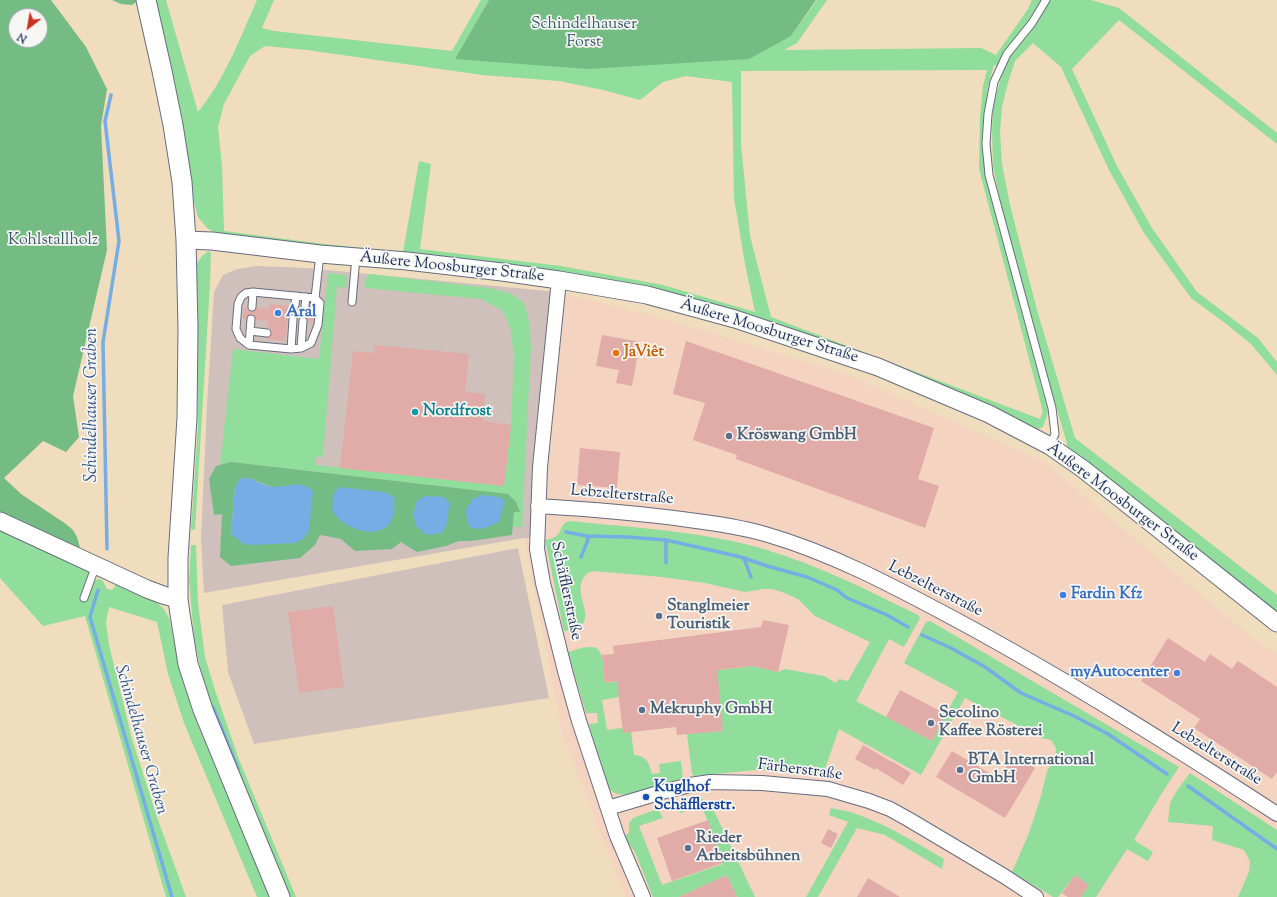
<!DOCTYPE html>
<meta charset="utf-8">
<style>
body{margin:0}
#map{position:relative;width:1277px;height:897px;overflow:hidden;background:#f0ddbd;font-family:"Sorts Mill Goudy",serif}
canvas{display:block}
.north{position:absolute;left:8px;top:8px;width:40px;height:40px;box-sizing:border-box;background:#f6f6f2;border:1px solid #9ea6b7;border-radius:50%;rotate:211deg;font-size:11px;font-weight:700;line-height:16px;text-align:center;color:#1b2f5e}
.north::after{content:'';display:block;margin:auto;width:14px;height:18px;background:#c8321e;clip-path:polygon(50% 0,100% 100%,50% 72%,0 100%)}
</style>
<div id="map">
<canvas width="1277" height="897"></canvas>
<div class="north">N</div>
</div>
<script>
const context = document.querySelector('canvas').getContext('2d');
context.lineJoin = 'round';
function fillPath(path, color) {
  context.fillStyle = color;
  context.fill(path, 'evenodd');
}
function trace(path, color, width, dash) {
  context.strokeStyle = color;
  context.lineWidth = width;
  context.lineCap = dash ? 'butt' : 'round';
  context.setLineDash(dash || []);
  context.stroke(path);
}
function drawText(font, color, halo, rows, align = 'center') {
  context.font = font + ' "Sorts Mill Goudy",serif';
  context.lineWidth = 3.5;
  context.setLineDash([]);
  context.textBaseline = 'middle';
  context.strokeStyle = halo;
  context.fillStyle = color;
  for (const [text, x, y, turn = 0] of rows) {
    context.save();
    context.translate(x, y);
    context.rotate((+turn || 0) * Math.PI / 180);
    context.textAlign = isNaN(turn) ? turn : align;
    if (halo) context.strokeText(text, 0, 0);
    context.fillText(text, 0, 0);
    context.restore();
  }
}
fillPath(new Path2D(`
 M558 292 656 316 849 375 1043 461 1248 634 1277 654V897H625L562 733 524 538H536Z`), '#f4d3c1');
fillPath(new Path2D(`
 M257 266 306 268 558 292 536 538H524L204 593 201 539 207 405 214 292 223 275 237 269Z
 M518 548 549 698 254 744 228 672 222 605Z`), '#d0c0bc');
fillPath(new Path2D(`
 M155 0H166L198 112C225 79 240 38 257 0H274L262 28 274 31 452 51 481 0H489L456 58 791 36 817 0H827L797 43 784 50 981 48 996 55 1028 9 1032 0H1091L1119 8 1277 133V144L1119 20 1072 69 1117 166 1152 228 1197 292 1258 338 1277 362V375L1251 344 1225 323 1191 298 1144 233 1109 170 1061 67 1033 43 1015 61 1007 86 1002 107 1000 132 1002 164 1010 205 1037 310 1075 438 1277 595V613L1067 449V443L1028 313 1001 206 993 165 992 132 993 105 1004 68 994 65 988 87 985 117 984 168 1048 412 1043 427 1035 430 701 306 309 246 217 234 207 228 198 217 193 198 181 114 170 60ZM265 46 307 50 482 75 559 81 603 90 640 100 663 82 686 76 732 82 734 198 745 264 755 312 663 285 561 266 420 249 431 164 419 161 403 252 324 244 224 231 222 166 218 127 224 104 250 56ZM987 70 983 86 980 117 979 169 1043 412 1040 419 771 317 750 236 741 144V71Z
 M208 251 211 253 210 284 195 530 191 529 198 427 197 263 202 256Z
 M328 273 346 275 347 281 346 288 337 287 323 457H316V465L504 486 511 425 514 357 511 331 503 311 481 299 365 288 364 282 369 274 490 288 510 293 524 303 529 321 531 346 522 527H513L514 511 519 512 508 494 231 462 220 465 233 349 319 359Z
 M570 521C636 528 703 531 767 550 820 566 869 591 918 615L920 618 904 647 889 639 856 701 932 741 958 692 904 663 926 622 930 621 1179 767 1162 793 1134 840 1153 852 1148 861 1127 849 1096 897H1081L1089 885 1075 875 1058 897H1053L1012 872 1029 833 1041 796 1047 771 1055 758 1056 748 1051 740 1042 738 965 698 921 775 839 729 822 777 789 772 755 770 694 776 692 774 687 734 723 731 619 697 602 700 607 730 622 728 623 732 631 731 634 755C647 756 649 763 652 774L660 773 659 764 681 761 683 778 631 794C623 795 616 795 610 790 601 782 593 737 589 724L598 723 597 713H586L568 652C575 650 583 647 590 647 606 645 603 672 605 683L753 666 778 672 785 669 824 676 836 683 839 679 848 681 870 642 815 616 798 599 782 592 772 589H763L745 592 705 583 662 577 594 571C589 572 587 573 584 577 572 593 596 617 579 627 575 630 568 630 564 631L545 540C567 537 555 525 570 521Z
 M0 527 90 572 93 582 98 579 102 580 107 589 112 590 116 585H123L154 600 164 609 169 618 180 671 195 719 270 897H257L184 723 168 674 157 622 109 607 106 622 109 645 132 739 158 820 186 897H166L85 616 43 626 0 578Z
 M191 545H196L198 603 205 657 215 690 238 757 296 897H285L216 723 200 667 194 637 189 580Z
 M1190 773 1277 830V897H1238L1249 872 1250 861 1244 850 1212 840 1213 826 1168 822 1170 803 1176 792Z
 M702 799 713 809 755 897H737L727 875 679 897H653L635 852 624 837 629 833V823L633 818 658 809 663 818 639 826 662 885 723 864 702 806 680 813 677 805Z
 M831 808C840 810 850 811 859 815 889 826 917 843 944 859L942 869 885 835 857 828 818 897H806L848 822 829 815Z`), '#91dd9b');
fillPath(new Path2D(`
 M0 0H51L86 47 107 89 101 126 107 250 73 396 79 437 66 452 43 441 4 478 21 494 66 524 73 530 77 537 83 559 0 514ZM16 16H40V40H16Z
 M112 0H136V2L132 5 121 4Z
 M489 0H816L791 36 749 59 588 69 455 59Z
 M231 462 508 494 516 502 520 512H514L512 535 471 541H459L446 546 417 552 401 542 392 549 355 551 341 539 320 535 315 545 300 558 231 566 220 557 222 514 214 515 209 479 216 466ZM249 478 272 487 231 534 235 487 240 479ZM384 492 394 497V513Z`), '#74bc83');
fillPath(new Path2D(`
 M249 478C256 481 266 486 273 487 289 487 300 479 313 491L309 531 303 539 295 543 251 545 242 543 231 534 235 487 240 479Z
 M339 487 384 492 394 497C394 502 395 507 394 512 389 539 361 534 344 523 339 520 335 514 332 510L333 495Z
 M482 495 499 497 505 501 499 522C489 526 479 533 469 526L465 511 473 499Z
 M425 496 444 497 450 503 447 523 442 533 427 535 416 526 413 514 417 501Z`), '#75ade4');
trace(new Path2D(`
 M566 532 587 536 628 537 666 540 741 557 767 566 807 577 837 590 847 598 887 615 908 627
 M107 549 103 342 119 241 105 121 111 95
 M581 557 588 540 587 536
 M743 558 745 561 751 577
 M666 563V540
 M98 590 90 617 172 897
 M922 635 951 648 985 667 1021 693 1074 716 1108 734 1167 774
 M213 707 238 769
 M1188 786 1277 849`), '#75ade4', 3.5);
fillPath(new Path2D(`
 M269 304 289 306 290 304 292 309 295 310 299 308 300 305 301 308 304 311 307 310 309 308 311 311 314 312 313 322 308 321 307 318 304 316 300 317 298 320 296 315 291 314 288 319 285 341 266 339V338L271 336 272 333 270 329 267 328 268 321 256 320 255 317 252 314 249 315 246 319H243L244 307H247L249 311 252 312 255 311 257 308 269 309Z
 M602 335 640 342 632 386 616 383 619 370 596 366Z
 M686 341 934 428 918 479 939 486 925 528 736 459 737 455 693 440 705 403 673 394Z
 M375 345 469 354 465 392 485 394 483 421 511 425 504 486 340 468 353 351 374 353Z
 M580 448 620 452 617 488 577 485Z
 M333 606 344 687 299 693 288 612Z
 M763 620 789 625 778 672 753 666 717 670 723 731 677 735 676 727 623 733 617 681 605 683 602 655 614 654 613 646 761 627Z
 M1168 638 1205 662 1210 654 1232 669 1238 661 1277 687V772L1272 779 1194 728 1200 719 1141 681Z
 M900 690 946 714 932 741 886 717Z
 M863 745 892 762V761L911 773 903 785 876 768 875 770 855 759Z
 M952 751 999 779 1013 755 1035 768 1005 818 936 777Z
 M708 820 723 863 672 881 657 838Z
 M828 829 838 834 831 848 821 843Z
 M727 875 737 897H679Z
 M1075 875 1089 885 1081 897H1068L1062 893Z
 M868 878 900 897H857Z`), '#e1aba7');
const service = new Path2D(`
 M1046 0 1032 23 1007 54 994 82 988 114 986 144 989 175 1052 408 1055 434 1050 446
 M253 292 315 298 320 303 318 325 311 343 301 348 291 349 249 345 240 338 236 329 238 304 241 297 246 293Z
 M352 302 356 257
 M295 305 296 296
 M305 306 306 297
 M252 307 253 292
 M314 307 320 254
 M250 331 267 333
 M249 345 251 319
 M301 348 303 321
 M291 349 293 319
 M84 598 96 565`);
const minor = new Path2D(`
 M559 280 540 467 537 549 543 583 565 671 579 721 617 836 643 897
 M538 506C588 509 639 513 689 520 714 523 740 527 765 534 831 553 891 585 951 617 1063 677 1171 745 1277 814
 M608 808 662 792 690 785 710 782 762 783 828 789 869 801 890 809 908 819 1004 876 1036 897`);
const tertiary = new Path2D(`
 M186 240 212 241 320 254 407 261 502 272 559 280 647 295 735 319 878 367 989 414 1050 446 1083 469 1116 495 1277 623
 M0 521 147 589 163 595 178 599`);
const secondary = new Path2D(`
 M146 0 162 71 173 125 182 182 186 240 188 328 187 418 178 558V599L180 614 188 664 203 710 280 897`);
trace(service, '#666c7f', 9);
trace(minor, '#666c7f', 16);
trace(tertiary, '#666c7f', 19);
trace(secondary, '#666c7f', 21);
trace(service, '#fff', 7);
trace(minor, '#fff', 14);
trace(tertiary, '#fff', 17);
trace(secondary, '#fff', 19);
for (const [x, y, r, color] of [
 [278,313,4,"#3f7fe0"],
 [616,353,4,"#e8710a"],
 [415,412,4,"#0f9aa8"],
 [729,436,4,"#5c6f8a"],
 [1063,595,4,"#3f7fe0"],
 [659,616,4,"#5c6f8a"],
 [1177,673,4,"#3f7fe0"],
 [642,710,4,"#5c6f8a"],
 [931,723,4,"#5c6f8a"],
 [960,770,4,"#5c6f8a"],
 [646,797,4,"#1a4fb4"],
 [688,848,4,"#5c6f8a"]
]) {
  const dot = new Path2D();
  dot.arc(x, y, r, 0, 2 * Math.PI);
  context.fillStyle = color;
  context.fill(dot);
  trace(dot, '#f6f6f2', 1.5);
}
drawText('16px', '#385a6d', '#f6f6f2', [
 ["Schindelhauser",584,25],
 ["Forst",584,43],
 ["Kohlstallholz",53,241]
]);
drawText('16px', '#1b2f5e', '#f6f6f2', [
 ["Äußere Moosburger Straße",452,268,6],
 ["Äußere Moosburger Straße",769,332,17],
 ["Lebzelterstraße",622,496,5],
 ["Äußere Moosburger Straße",1122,503,37],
 ["Lebzelterstraße",935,590,27],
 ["Schäfflerstraße",565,591,78],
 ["Lebzelterstraße",1216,755,32],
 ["Färberstraße",800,771,7]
]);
drawText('bold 16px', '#366cbe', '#f6f6f2', [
 ["Aral",286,313],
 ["Fardin Kfz",1071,595],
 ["myAutocenter",1169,673,"right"]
], 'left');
drawText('bold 16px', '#c56008', '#f6f6f2', [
 ["JaViêt",624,353]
], 'left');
drawText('bold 16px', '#0d838f', '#f6f6f2', [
 ["Nordfrost",423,412]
], 'left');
drawText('bold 16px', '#4e5e75', '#f6f6f2', [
 ["Kröswang GmbH",737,436],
 ["Stanglmeier",667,607],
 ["Touristik",667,625],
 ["Mekruphy GmbH",650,710],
 ["Secolino",939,714],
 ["Kaffee Rösterei",939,732],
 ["BTA International",968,761],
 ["GmbH",968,779],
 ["Rieder",696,839],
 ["Arbeitsbühnen",696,857]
], 'left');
drawText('bold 16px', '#164399', '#f6f6f2', [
 ["Kuglhof",654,788],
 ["Schäfflerstr.",654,806]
], 'left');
drawText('italic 17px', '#365586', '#f6f6f2', [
 ["Schindelhauser Graben",93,405,-90],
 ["Schindelhauser Graben",140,740,74]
]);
</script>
